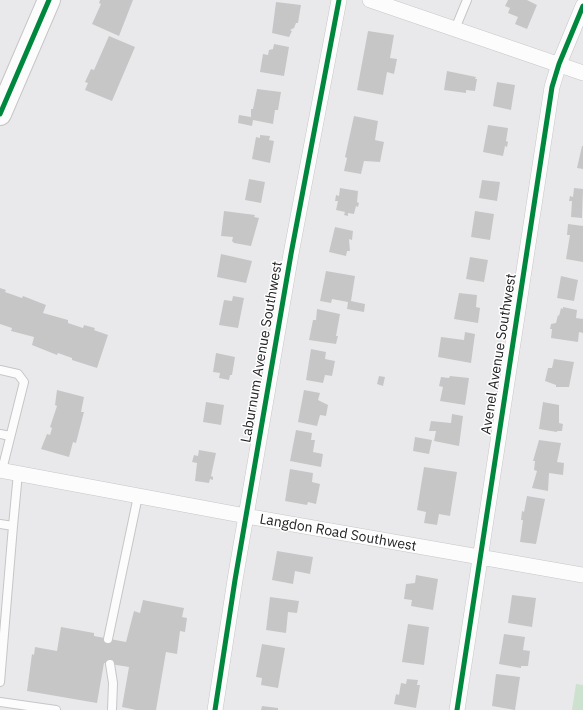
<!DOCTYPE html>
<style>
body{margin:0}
canvas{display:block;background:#e9e9ec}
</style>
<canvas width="583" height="710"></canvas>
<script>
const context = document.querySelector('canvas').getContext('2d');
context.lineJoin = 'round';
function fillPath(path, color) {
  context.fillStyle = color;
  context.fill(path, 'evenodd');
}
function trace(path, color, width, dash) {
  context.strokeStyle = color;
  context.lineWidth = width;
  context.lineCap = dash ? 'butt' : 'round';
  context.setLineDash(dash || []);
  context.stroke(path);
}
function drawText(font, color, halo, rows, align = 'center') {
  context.font = font + ' "IBM Plex Sans",sans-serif';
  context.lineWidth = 3;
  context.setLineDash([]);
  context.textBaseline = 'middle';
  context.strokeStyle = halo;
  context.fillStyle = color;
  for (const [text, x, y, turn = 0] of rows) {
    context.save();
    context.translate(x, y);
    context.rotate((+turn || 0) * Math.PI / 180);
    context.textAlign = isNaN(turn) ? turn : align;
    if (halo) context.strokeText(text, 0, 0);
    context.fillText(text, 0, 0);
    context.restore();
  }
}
fillPath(new Path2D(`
 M576 684 583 685V710H572Z`), '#cce2ce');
fillPath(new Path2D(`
 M100 0H133L119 36 92 24 101 4 99 3Z
 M508 0H527L537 5 527 29 515 24 518 17 508 13 510 8 505 6Z
 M276 2 301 5 298 23H296L294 28 290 30 292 31 289 37 272 33Z
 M368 31 394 35 390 58 397 59 394 74 387 72 383 95 357 90Z
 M109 36 135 47 112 101 85 90 88 83 85 82 91 69 94 70Z
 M274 44 289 47 284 76 260 72 263 54 268 55 269 50 273 49Z
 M447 71 476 77 475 79H477L475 91 466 90V93L444 90Z
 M497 82 515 85 511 110 493 106Z
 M257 89 281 92 278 110H275L273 124 253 120 252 126 238 123 239 115 251 117V109H253Z
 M354 116 378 121 375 140 384 142 380 162 364 161 361 174 344 171 347 158 345 157Z
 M488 125 508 128 506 141 508 142 507 147 505 146 503 156 483 152Z
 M260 135 270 136 269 140 274 141 270 163 252 159 256 137 260 138Z
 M582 146H583V169L577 168Z
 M249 179 265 182 261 203 245 200Z
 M482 180 500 182 497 201 479 198Z
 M340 188 358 191 357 202 359 203 358 207 356 206 354 214 348 213V216L344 215 345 212 336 210 338 201H335L336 195 339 196Z
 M574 188 583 189 582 218 571 217 572 201H569L570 196 573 197Z
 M224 211 255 215 254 217 259 218 251 246 234 243 232 241 233 237 221 236Z
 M475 211 494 214 490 240 471 237Z
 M568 224 583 226V262L566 259 570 235H567Z
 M335 227 353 231 352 240 349 239 350 251H347L346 256 329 252Z
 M221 254 252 261 246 283 217 277Z
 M470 257 488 260 484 282 466 279Z
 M326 271 355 276 351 301 365 304 364 312 347 309 348 302 332 299 331 303 320 301Z
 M561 276 578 280 574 301 557 298Z
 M0 288 6 290 5 292 22 298 23 296 46 305 43 313 68 320V323L83 328 84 325 95 328 94 330 108 335 97 368 72 360V358L58 353 57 355 32 345 34 337 11 331 12 328 0 324Z
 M459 293 477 295 476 307 480 308 478 323 454 319Z
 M233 296 244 298 238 328 219 325 224 300 232 301Z
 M563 307 577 310 576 318 583 319V333L579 332 578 342 551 338 552 329H550L551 324 556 323 558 315 559 316 561 308 563 309Z
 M317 309 340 314 336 336H338L336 344 309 340 313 320H316Z
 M465 332 475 334 471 363 438 357 441 337 464 340Z
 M311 349 326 352 325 359 335 361 332 376 325 375 323 383 306 380Z
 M216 353 235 357 232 375H230L229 380 219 378 220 373 213 372Z
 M554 359 574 362 569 387H556V385L545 381 548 368H552Z
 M379 376 385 377 383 386 377 384Z
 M450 376 469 378 465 405 440 401 443 387 439 386 441 377 449 378Z
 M57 390 84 397 81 412H84L76 443 73 442 69 457 41 449 47 434 50 435 52 428 50 427 57 406 55 405Z
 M304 390 320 393 318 400 328 405 326 416 320 415 317 426 298 422Z
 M206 402 224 405 221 425 203 422Z
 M543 402 559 405V423L563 424 562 431H557V432L539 429Z
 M452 414 463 416 459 446 434 441 436 431H429L431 421 451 423Z
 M296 430 312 433 311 440H315L313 452 323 454 321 467 290 461Z
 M415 437 432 440 429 454 413 451Z
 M539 440 561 443 557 462 564 463 563 475 549 473 548 491 532 488 537 471 534 470 535 461H533Z
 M199 450 216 453 211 476 213 477V480L210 479 209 483 195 481 197 463 192 462 194 455 198 456Z
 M424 467 457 472 450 516 439 514 437 525 424 523 426 512 417 510Z
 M290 469 313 473 312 482 320 484 316 504 308 502 307 505 285 501Z
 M527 496 545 499 536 544 520 542 523 520H521L522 511 524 512Z
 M277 551 313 557 310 574 295 571 293 584 272 580Z
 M416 575 438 579 433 610 411 606 412 600 404 599 406 584 415 583Z
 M512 595 536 598 532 627 508 623Z
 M270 597 299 601 297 613 288 612 286 633 266 630Z
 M143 600 184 608 182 617 187 618 185 632 180 631 177 654 166 652 156 710H136L122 707 129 667 104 663 97 703 27 691 32 654 34 655 35 647 57 651 61 627 94 633V636L126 642 134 611 140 613Z
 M408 624 429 627 424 665 402 662Z
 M504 634 525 637 523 650 530 651 528 666H521V668L499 664Z
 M262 644 285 648 278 688 261 685 262 678 256 677Z
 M496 674 520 677 515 710 492 706Z
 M407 679 418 680 417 685H420L416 708 394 704 396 694 399 695 401 683 406 684Z
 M262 706 278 708V710H261Z`), '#c7c6c7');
const service = new Path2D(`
 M455 29 467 0
 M0 370 18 374 24 382 2 470
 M0 434 10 436
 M0 524 13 526 18 473
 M108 639 138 496
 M110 664 113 683 112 710
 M0 682 13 526
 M0 702 56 710`);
const minor = new Path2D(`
 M370 0 583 73
 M0 470 246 516 583 575
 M215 710 235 580 291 254 339 0
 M457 710 552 87 559 64 583 6`);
const primary = new Path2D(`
 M0 114 49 0`);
trace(service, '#c6c6c8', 10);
trace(minor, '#c6c6c8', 16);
trace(primary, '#c6c6c8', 24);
trace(service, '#fcfcfc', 8);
trace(minor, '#fcfcfc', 15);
trace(primary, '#fcfcfc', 22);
trace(new Path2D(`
 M0 114 49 0
 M215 710 235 580 291 254 339 0
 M457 710 552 87 559 64 583 6`), '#00873e', 5);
drawText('14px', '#222224', '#fff', [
 ["Laburnum Avenue Southwest",262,352,-80],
 ["Avenel Avenue Southwest",499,354,-81],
 ["Langdon Road Southwest",338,533,10]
]);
</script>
